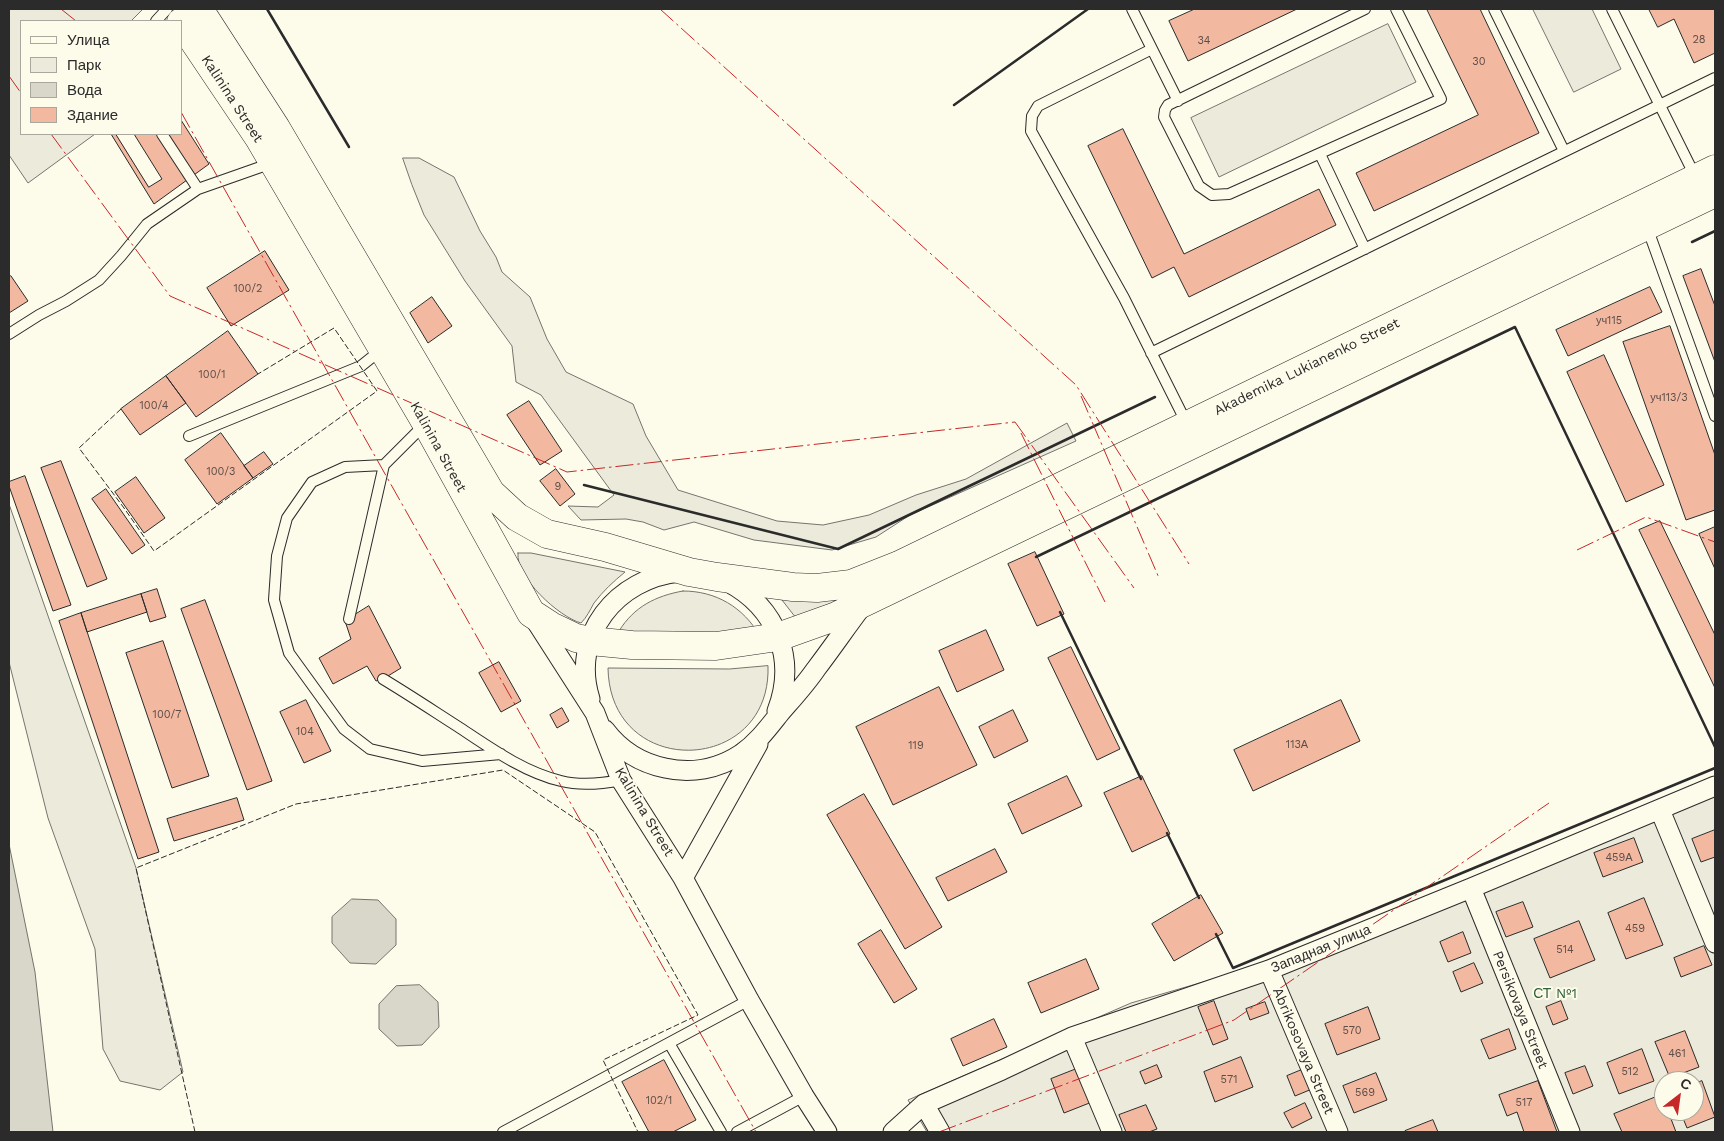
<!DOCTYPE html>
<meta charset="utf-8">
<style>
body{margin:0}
#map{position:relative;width:1724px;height:1141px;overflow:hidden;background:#fdfbea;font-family:"Work Sans",sans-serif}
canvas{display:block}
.frame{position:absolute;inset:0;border:10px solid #2b2b2b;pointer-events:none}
.legend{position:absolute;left:20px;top:20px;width:162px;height:115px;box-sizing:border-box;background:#fdfbea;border:1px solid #a9a89e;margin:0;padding:6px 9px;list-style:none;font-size:15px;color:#2b2b2b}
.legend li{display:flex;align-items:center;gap:10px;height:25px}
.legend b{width:25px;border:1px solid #a9a89e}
.north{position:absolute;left:1654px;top:1071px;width:50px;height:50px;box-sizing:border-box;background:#fdfbea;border:1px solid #a9a89e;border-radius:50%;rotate:30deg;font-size:14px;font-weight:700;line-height:20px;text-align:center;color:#2b2b2b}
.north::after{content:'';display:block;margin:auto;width:18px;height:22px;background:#c62828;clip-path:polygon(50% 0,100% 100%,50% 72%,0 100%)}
</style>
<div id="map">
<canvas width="1724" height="1141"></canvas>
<div class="frame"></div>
<ul class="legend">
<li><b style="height:6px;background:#fdfbea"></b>Улица</li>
<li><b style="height:14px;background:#ecebdb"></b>Парк</li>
<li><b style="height:14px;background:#d8d7c9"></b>Вода</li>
<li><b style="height:14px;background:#f2b8a0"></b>Здание</li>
</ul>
<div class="north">С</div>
</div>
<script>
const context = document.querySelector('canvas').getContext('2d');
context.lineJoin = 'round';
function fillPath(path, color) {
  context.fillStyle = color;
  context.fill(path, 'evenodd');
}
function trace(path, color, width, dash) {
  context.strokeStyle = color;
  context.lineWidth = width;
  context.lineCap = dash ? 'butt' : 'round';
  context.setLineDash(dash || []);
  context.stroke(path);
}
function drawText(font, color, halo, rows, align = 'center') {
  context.font = font + ' "Work Sans",sans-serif';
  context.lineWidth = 4;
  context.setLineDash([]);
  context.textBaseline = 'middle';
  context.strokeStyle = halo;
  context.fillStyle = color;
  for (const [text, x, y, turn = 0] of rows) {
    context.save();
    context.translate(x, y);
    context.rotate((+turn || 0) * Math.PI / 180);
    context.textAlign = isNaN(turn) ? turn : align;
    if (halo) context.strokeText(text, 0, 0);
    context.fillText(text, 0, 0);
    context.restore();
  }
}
const green = new Path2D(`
 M9 9H143L131 21H21V134H95L28 183 9 155Z
 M1533 9H1592L1621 69 1574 92Z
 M1388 24 1416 82 1219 177 1191 118Z
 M403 158H419L454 177 480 231 496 257 502 272 530 297 547 339 566 372 633 404 646 436 678 490 777 521 823 525 869 515 916 495 966 479 1067 423 1076 441 910 515 876 537 832 550 754 540 694 522 664 530 643 522 626 519 581 520 568 506 598 507 614 495 541 395 516 382 512 346 465 281 424 215 412 185Z
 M9 504 136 868 183 1072 160 1090 120 1081 103 1049 95 949 48 818 9 662Z
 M518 553H531L625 572C614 581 603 591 594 603 590 610 587 617 581 623 559 617 515 577 518 553Z
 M683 591C716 591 743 607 760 636L619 631C634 607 655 596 683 591Z
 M785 598 829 600 842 599 796 618 782 600Z
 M768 666C772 775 610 781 608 668L729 669Z
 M1715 781V1132H927L908 1100 1131 1003 1241 971ZM1664 1081H1694V1111H1664Z`);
fillPath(green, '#ecebdb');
trace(green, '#74746e', 1);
const water = new Path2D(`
 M9 844 35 972 53 1132H9Z
 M352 899 378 900 396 919V945L376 964 350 963 332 943V917Z
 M420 985 438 1002 439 1027 422 1045 397 1046 379 1029V1004L396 986Z`);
fillPath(water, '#d8d7c9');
trace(water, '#74746e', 1);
const building = new Path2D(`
 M1195 9H1297L1188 61 1169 21Z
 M1427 9H1480L1539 133 1374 211 1356 173 1478 115Z
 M1649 9H1715V53L1694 63 1674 19 1658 27Z
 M181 120 209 164 154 204 111 134H181Z
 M1123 129 1184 254 1319 189 1336 225 1189 297 1174 267 1152 278 1088 146Z
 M116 134H134L162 179 149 187Z
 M265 251 289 290 231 326 207 288Z
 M1701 269 1715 306V362L1683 276Z
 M11 276 28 301 9 313V277Z
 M1650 287 1662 312 1568 356 1556 330Z
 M432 297 452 326 428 343 410 313Z
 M1670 326 1715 455V510L1686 520 1623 342Z
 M228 331 258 374 196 417 166 376Z
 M1604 355 1664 485 1626 502 1567 372Z
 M166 376 186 403 140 435 121 409Z
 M529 401 562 451 540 465 507 415Z
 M221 433 253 478 217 504 185 460Z
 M264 452 273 464 253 478 244 466Z
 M61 461 107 579 87 587 41 468Z
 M556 469 575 494 560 506 540 481Z
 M25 476 71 605 53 611 9 486V482Z
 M136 477 165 518 144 533 115 492Z
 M106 489 145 545 132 554 92 499Z
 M1660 521 1715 635V688L1639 530Z
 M1715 527V569L1699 534Z
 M1035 552 1064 614 1037 626 1008 564Z
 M157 589 166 617 150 622 141 594Z
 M141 594 147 612 87 632 81 613Z
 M205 600 272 781 247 790 181 609Z
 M369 606 401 668 383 679 376 681 367 666 333 684 319 658 351 639 345 621Z
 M81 613 159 852 138 859 59 621Z
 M986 630 1004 670 957 692 939 651Z
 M163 641 209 776 172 788 126 653Z
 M1071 647 1120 749 1097 760 1048 658Z
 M499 662 521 701 501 712 479 673Z
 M939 687 977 765 893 805 856 727Z
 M306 700 331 751 304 763 280 712Z
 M1341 700 1360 741 1253 791 1234 750Z
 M562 708 569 721 557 728 550 715Z
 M1013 710 1028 741 994 758 979 727Z
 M1067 776 1082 806 1022 834 1008 804Z
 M1142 776 1170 834 1132 852 1104 793Z
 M864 794 942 927 905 949 827 815Z
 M237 798 244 820 174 841 167 819Z
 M1715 830V857L1701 862 1692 839Z
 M1634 838 1643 862 1603 877 1594 853Z
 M995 849 1007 872 948 901 936 878Z
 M1201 895 1223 933 1174 961 1152 924Z
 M1644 898 1663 945 1626 959 1608 913Z
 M1523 902 1533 927 1506 937 1496 912Z
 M1579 921 1595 960 1550 978 1534 939Z
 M881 930 917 989 894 1003 858 944Z
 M1463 932 1471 953 1448 962 1440 942Z
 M1704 946 1712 965 1681 977 1674 958Z
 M1086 959 1099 989 1041 1013 1028 983Z
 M1474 963 1483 983 1461 992 1453 972Z
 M1214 1001 1228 1039 1213 1045 1198 1007Z
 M1561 1001 1568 1019 1553 1025 1546 1007Z
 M1265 1002 1269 1013 1250 1020 1246 1009Z
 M1368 1007 1380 1039 1337 1055 1325 1024Z
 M994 1019 1007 1047 963 1066 951 1039Z
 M1509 1029 1516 1049 1489 1059 1481 1040Z
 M1685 1031 1699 1067 1670 1078 1655 1042Z
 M1642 1049 1654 1081 1619 1094 1607 1063Z
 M1241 1057 1253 1087 1215 1102 1204 1072Z
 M664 1060 696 1120 673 1132H649L622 1082Z
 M1157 1065 1162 1077 1145 1084 1140 1072Z
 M1585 1066 1593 1086 1573 1094 1565 1073Z
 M1079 1068 1092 1102 1064 1113 1051 1079Z
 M1304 1069 1312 1089 1295 1096 1287 1076Z
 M1376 1073 1387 1100 1354 1113 1343 1086Z
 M1538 1081 1557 1132H1524L1517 1112 1507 1116 1499 1095Z
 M1702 1081 1715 1117 1687 1128 1680 1111H1694V1084Z
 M1661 1095 1664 1103V1111H1668L1676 1132H1622L1614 1114Z
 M1305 1103 1312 1118 1292 1128 1284 1113Z
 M1146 1105 1157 1129 1149 1132H1126L1119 1115Z
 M1433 1120 1438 1132H1405V1131Z`);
fillPath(building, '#f2b8a0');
trace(building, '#2b2b2b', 1);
const lane = new Path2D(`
 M1132 9 1178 101
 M1365 9 1168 105 1165 110 1164 117 1199 186 1212 195 1229 194 1441 99 1396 9
 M1494 9 1564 151
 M1612 9 1696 178
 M156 21 167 9
 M1152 49 1038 106 1032 116 1031 131 1124 298 1187 424
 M162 134 198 189
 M1320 154 1365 249
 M1647 227 1715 416
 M9 334 39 315 66 301 99 280 121 256 147 224 198 189 272 163
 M1151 353 1715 78
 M189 436 361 366 381 350
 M384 465 345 467 312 482 287 518 277 556 274 600 289 653 344 729 370 749 422 761 501 754
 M349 619 384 465 425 424
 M383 679C408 694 432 710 457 726 489 747 523 772 561 781 581 786 601 784 621 780
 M669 1043 721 1132
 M503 1132 749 1000
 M737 1132 804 1096`);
const street = new Path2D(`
 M728 582C777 608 797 659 777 711
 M534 618 595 713 621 780 683 878 749 1000 804 1096 827 1132
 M590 699C570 635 617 578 680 572
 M605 730C620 750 641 763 665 768 691 774 718 769 741 754 757 743 768 728 780 713 792 699 805 685 816 669 832 648 847 626 863 605
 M1660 810 1715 943
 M683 878 758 744
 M1471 888 1570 1132
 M1269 970 1338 1132
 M1072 1037 1112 1132
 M924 1104 940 1132
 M893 1132 924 1104 1002 1070 1072 1037 1269 970 1471 888 1715 786`);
const highway = new Path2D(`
 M199 9 276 128 491 493 517 517 547 534 605 547 689 572 717 577 793 587 817 588 851 584 899 565 1715 169
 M181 22 259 138 426 423 531 613 551 626 576 638 590 641 632 645 716 646 778 637 834 617 1715 193`);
trace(lane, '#2b2b2b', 12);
trace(street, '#2b2b2b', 21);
trace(highway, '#2b2b2b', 29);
trace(lane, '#fdfbea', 10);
trace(street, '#fdfbea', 19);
trace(highway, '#fdfbea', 28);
trace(new Path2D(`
 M121 409 79 448 124 508 154 551 377 391 334 328 258 374
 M195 1132 136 868 296 804 503 770 595 832 698 1015 603 1060 638 1132`), '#2b2b2b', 1, [6, 2.5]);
trace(new Path2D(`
 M267 9 349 147
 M954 105 1088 9
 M1692 242 1715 231
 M584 485 838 549 1155 397
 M1036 557 1515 327 1715 747
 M1060 612 1141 779
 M1167 833 1199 898
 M1216 934 1233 968 1715 768`), '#2b2b2b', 2.5);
trace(new Path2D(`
 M61 9 76 21
 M660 9 1076 385 1189 564
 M9 76 21 93
 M181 112 756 1132
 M51 134 170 296 567 472 1015 422
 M1081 396 1159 578
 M1015 422 1134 588
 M1021 433 1105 602
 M1577 550 1646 517 1715 542
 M939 1132 1234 1020 1549 803`), '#c62828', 1, [18, 4, 2.5, 4]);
drawText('11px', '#5d4e48', null, [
 ["28",1699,40],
 ["34",1204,41],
 ["30",1479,62],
 ["100/2",248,289],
 ["уч115",1609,321],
 ["100/1",212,375],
 ["уч113/3",1669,398],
 ["100/4",154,406],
 ["100/3",221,472],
 ["9",558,487],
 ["100/7",167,715],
 ["104",305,732],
 ["113А",1297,745],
 ["119",916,746],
 ["459А",1619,858],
 ["459",1635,929],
 ["514",1565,950],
 ["570",1352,1031],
 ["461",1677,1054],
 ["512",1630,1072],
 ["571",1229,1080],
 ["569",1365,1093],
 ["102/1",659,1101],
 ["517",1524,1103]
]);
drawText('14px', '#2b2b2b', '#fdfbea', [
 ["Kalinina Street",232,99,57],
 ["Akademika Lukianenko Street",1307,367,-26],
 ["Kalinina Street",438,447,61],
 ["Kalinina Street",644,812,59],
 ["Западная улица",1321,949,-22],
 ["Persikovaya Street",1520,1010,68],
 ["Abrikosovaya Street",1303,1051,67]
]);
drawText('14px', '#34623c', '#fdfbea', [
 ["СТ №1",1555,994]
]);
</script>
